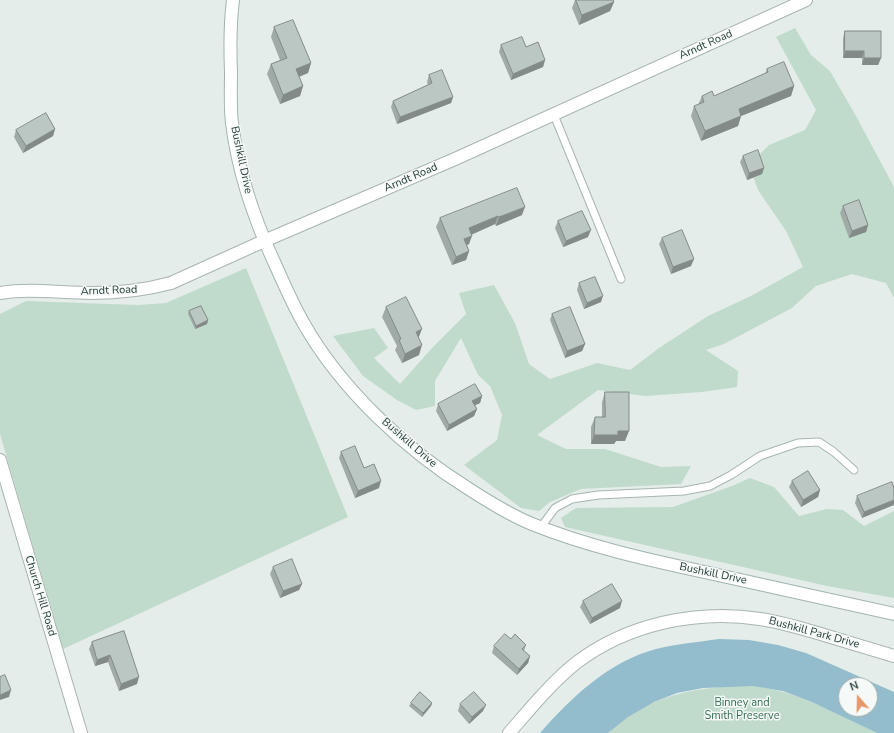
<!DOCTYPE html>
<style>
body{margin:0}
#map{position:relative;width:894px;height:733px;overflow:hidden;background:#e5edea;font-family:"Nunito Sans",sans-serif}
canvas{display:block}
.north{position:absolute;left:838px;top:677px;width:40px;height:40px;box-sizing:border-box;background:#f5f9f8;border:1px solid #a2aeac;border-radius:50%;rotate:340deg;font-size:11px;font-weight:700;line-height:16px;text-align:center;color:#263d39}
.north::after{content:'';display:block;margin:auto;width:14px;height:18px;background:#e4986c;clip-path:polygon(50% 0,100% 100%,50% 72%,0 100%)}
</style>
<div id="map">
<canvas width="894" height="733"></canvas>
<div class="north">N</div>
</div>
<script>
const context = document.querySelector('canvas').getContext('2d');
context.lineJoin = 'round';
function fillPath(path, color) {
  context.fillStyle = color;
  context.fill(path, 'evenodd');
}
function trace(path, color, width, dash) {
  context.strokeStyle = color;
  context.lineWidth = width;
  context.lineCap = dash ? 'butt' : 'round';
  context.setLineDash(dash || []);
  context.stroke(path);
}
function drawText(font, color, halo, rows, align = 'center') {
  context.font = font + ' "Nunito Sans",sans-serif';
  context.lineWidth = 3;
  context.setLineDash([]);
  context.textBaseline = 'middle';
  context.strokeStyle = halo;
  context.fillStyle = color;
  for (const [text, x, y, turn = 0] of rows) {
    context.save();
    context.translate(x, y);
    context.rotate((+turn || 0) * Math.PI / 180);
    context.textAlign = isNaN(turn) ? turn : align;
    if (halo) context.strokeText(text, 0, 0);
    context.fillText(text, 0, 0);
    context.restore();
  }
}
fillPath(new Path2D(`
 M795 28 811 55 830 71 856 116 894 187V298L886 283 852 274 816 286 792 308 724 344 706 350 738 371 737 387 702 392 645 396 598 390 537 435 566 449H605L661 467 691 466 681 484 581 489 550 502 539 511 521 508 464 465 497 440 502 415 490 386 478 375 461 338 435 381V406L416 410 397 400 363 376 333 336 374 328 388 348 374 358 400 384 432 348 466 314 459 293 494 285 515 323 529 364 550 379 597 363 630 370 659 348 708 316 751 296 803 267 786 231 758 190 749 165 769 145 805 130 816 110 776 37Z
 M246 268 348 517 63 649 0 434V314L26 301 138 305 166 303Z
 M750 478 774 487 799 516 827 509 843 510 864 526 894 511V598L827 586 565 527 561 518 576 508 673 507 732 486Z
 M732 686C739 686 747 685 754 686 798 691 837 714 877 733H608C645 698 683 690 732 686Z`), '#c0dbcb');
fillPath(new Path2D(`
 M719 639 749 640 778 645 806 653 894 692V733H877L812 702 783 691 753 686 703 688 677 693 654 702 628 717 608 733H540C572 697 608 662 656 649 676 644 698 642 719 639ZM846 685H870V709H846Z`), '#93bccc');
const service = new Path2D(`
 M554 115 621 279
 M541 527 555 508 572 499 598 495 684 491 710 486 731 475 760 456 798 443 819 442 834 452 854 470`);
const minor = new Path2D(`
 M0 293C30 288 61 293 92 293 118 293 145 290 171 283L264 241
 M0 460 81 733
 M509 733C530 709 551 683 576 663 627 624 697 609 760 619 782 622 803 629 824 635 848 642 871 649 894 656`);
const tertiary = new Path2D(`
 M264 241 455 159 806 0`);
const secondary = new Path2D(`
 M233 0C230 24 230 48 231 72 231 89 230 106 232 123 238 172 254 219 275 264 284 284 293 305 304 324 341 389 406 450 469 489 489 502 510 515 532 524 589 547 649 560 709 573 771 587 832 600 894 614`);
trace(service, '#a8b5b1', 9);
trace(minor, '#a8b5b1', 14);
trace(tertiary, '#a8b5b1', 14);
trace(secondary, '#a1b4b0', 14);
trace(service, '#fff', 7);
trace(minor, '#fff', 12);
trace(tertiary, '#fff', 12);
trace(secondary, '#fff', 12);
fillPath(new Path2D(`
 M575 0H613L614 2 610 11 579 25 572 8Z
 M274 27 311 63 308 73 299 77 303 86 300 96 280 104 267 74 271 64 280 60 271 37Z
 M845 31 881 58 878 65H862V58H843V38Z
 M501 45 526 47 545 60 543 67 511 80 499 52Z
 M767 69 794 86 791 96 741 116 738 126 701 141 691 116 694 106 698 105 702 96H714L765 74Z
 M429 75 453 97 451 103 397 124 391 107 393 101 428 85 427 82Z
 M55 129 53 136 23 153 14 137 16 130Z
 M743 156 764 168 762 174 747 180 740 162Z
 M843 206 868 225 866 232 849 238 840 213Z
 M522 215 496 226 495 224 471 235 469 244 467 245 469 251 466 260 452 265 436 227 440 218Z
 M558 221 588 237 563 247 555 228Z
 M662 238 691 266 671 274 659 244Z
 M579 283 601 302 584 309 577 290Z
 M386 307 419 338V355L402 363 395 350 397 346 382 317Z
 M189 311 208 320 207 324 195 329 188 314Z
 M552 314 585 344 582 351 565 358 550 320Z
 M605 392 625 441H616L614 444H591V427L595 417H602V402Z
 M482 396 480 403 474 405 477 409 474 416 447 431 436 411 438 404Z
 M341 452 364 468 379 488 355 498 339 458Z
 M792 481 820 490 818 497 801 507 789 487Z
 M894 488 862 518 855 503 857 496Z
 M273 567 302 584 299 590 280 598 270 574Z
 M583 601 620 608 590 624 580 607Z
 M124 631 137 684 119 691 108 662 95 666 89 649 92 642Z
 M511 639 526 645 524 651 530 656 528 663 517 675 492 653 494 646Z
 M411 703H432L431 706 422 717 409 706Z
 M460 704 483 711 469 724 458 711Z`), '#a0aba8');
fillPath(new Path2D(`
 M614 2 610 11 579 25 582 15Z
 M845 51H864L862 58H843Z
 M864 58H881L878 65H862Z
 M545 60 543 67 511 80 513 74Z
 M311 63 308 73 293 79 296 69Z
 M303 86 300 96 280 104 283 95Z
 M794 86 791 96 741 116 738 126 701 141 705 131 739 109Z
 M453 97 451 103 397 124 400 117Z
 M55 129 53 136 23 153 26 146Z
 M764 168 762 174 747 180 749 173Z
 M525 207 522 215 496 226 499 217Z
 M498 216 495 224 466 237 469 228Z
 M868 225 866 232 849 238 852 231Z
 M591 230 588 237 563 247 566 241Z
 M472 236 469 244 461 248 464 239Z
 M469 251 466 260 452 265 456 257Z
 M694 259 691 266 671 274 673 267Z
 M603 296 601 302 584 309 587 303Z
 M208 320 207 324 195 329 196 326Z
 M422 329 418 339 416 332Z
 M585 344 582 351 565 358 567 351Z
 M422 345 419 355 402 363 405 354Z
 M482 396 480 403 470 408 472 401Z
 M477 409 474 416 447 431 449 425Z
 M618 431H629L625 441H616L614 444H591L594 435Z
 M381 481 379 488 355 498 358 491Z
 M820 490 818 497 801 507 803 500Z
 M894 500V505L862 518 864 512Z
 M302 584 299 590 280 598 283 591Z
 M622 601 620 608 590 624 592 618Z
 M110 655 108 662 95 666 97 660Z
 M530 656 528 663 517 675 519 669Z
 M139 677 137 684 119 691 121 684Z
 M11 690 9 697 0 700V695Z
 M432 703 431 706 422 717 423 713Z
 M486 705 483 711 469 724 472 717Z`), '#828b88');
const building = new Path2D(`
 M576 0H613L614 2 582 15Z
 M293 20 311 63 296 69 303 86 283 95 271 64 287 58 274 27Z
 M845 31H881V58H864V51H845Z
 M522 37 526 47 538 42 545 60 513 74 501 45Z
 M784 62 794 86 739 109 741 116 705 131 694 106 704 102 702 96 712 91 714 96 768 72 767 69Z
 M442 70 453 97 400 117 393 101 432 83 429 75Z
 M46 113 55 129 26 146 16 130Z
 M758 150 764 168 749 173 743 156Z
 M517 188 525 207 499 217 498 216 469 228 472 236 464 239 469 251 456 257 440 218Z
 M859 200 868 225 852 231 843 206Z
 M582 211 591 230 566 241 558 221Z
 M682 230 694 259 673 267 662 238Z
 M595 277 603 296 587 303 579 283Z
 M406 297 422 329 416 332 422 345 405 354 399 340 401 339 386 307Z
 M201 306 208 320 196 326 189 311Z
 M570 307 585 344 567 351 552 314Z
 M475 384 482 396 472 401 477 409 449 425 438 404Z
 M605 392H629V431H618V435H594L595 417H605Z
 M355 446 364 468 374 464 381 481 358 491 341 452Z
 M808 471 820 490 803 500 792 481Z
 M892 482 894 488V500L864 512 857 496Z
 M292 559 302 584 283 591 273 567Z
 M612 584 622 601 592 618 583 601Z
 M124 631 139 677 121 684 110 655 97 660 92 642Z
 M505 634 511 639 515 634 526 645 522 649 530 656 519 669 494 646Z
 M5 675 11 690 0 695V677Z
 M420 692 432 703 423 713 411 703Z
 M474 692 486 705 472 717 460 704Z`);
fillPath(building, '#bac7c3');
trace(building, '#828b88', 1);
drawText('11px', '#263d39', '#f5f9f8', [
 ["Arndt Road",706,45,-24],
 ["Bushkill Drive",241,160,78],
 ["Arndt Road",411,178,-23],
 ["Arndt Road",109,291,-2],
 ["Bushkill Drive",409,443,41],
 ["Bushkill Drive",713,574,12],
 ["Church Hill Road",40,596,73],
 ["Bushkill Park Drive",814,633,15]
]);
drawText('11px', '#347052', '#f5f9f8', [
 ["Binney and",742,703],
 ["Smith Preserve",742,716]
]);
</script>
